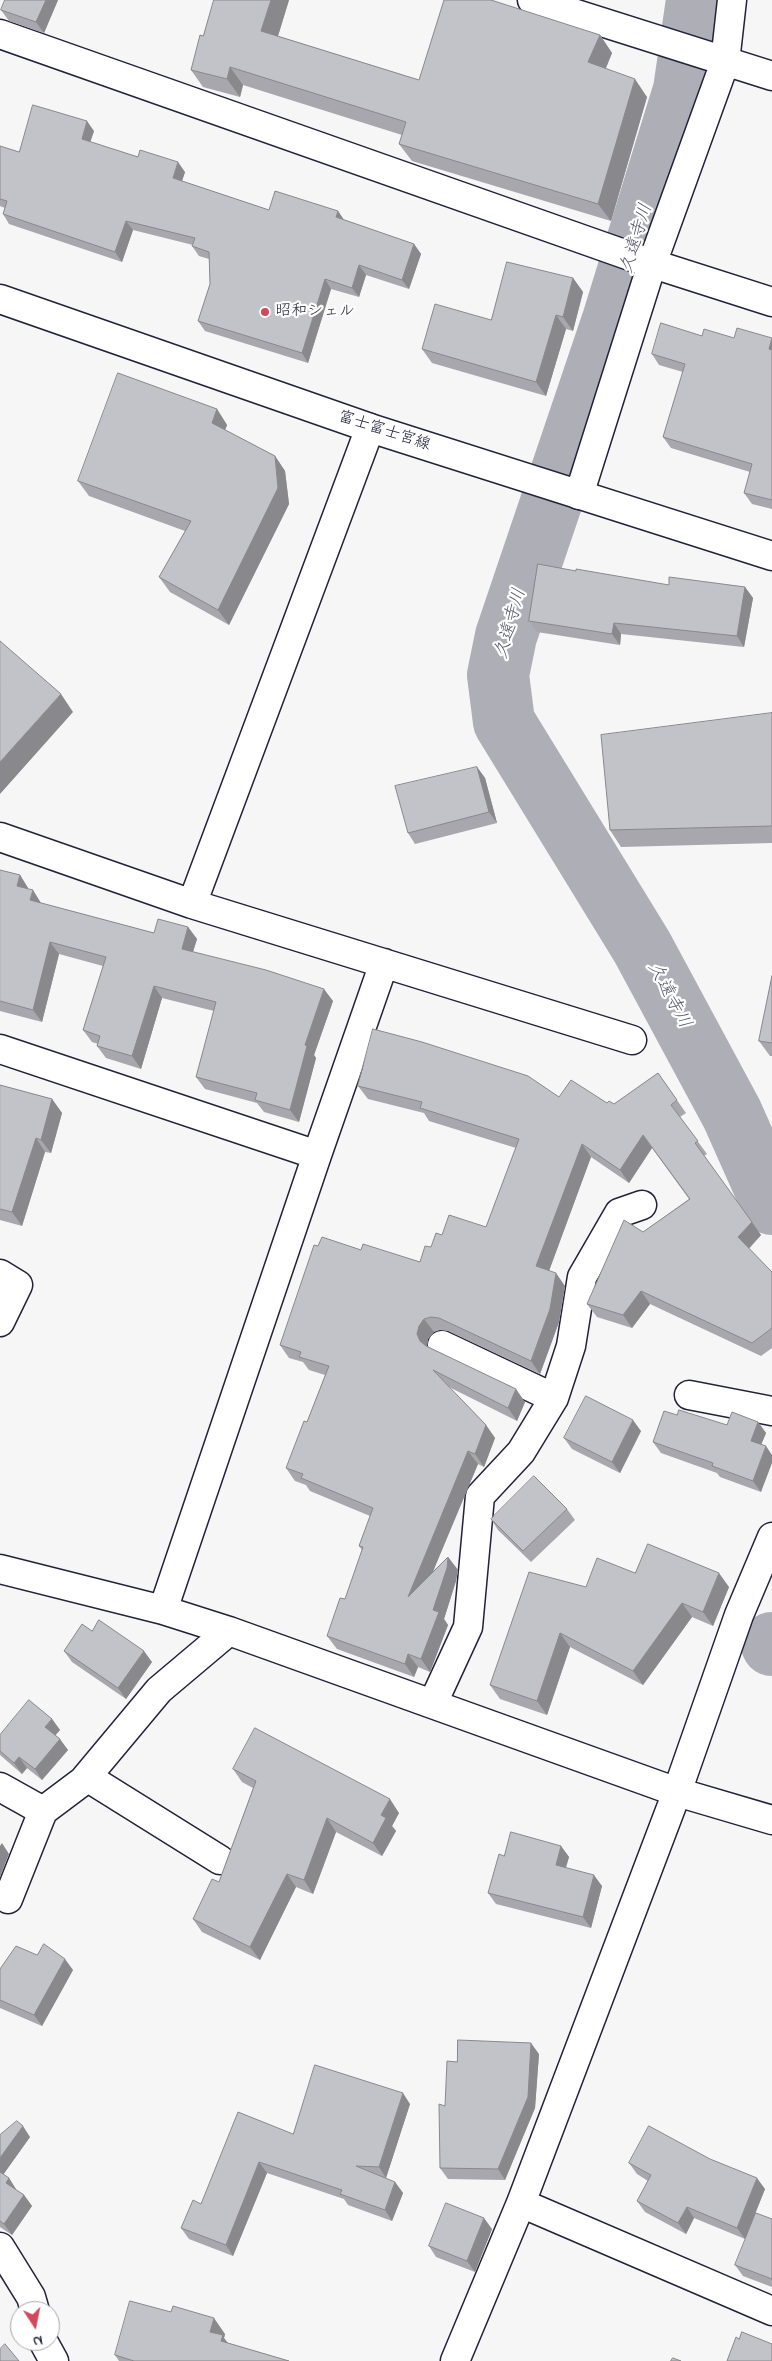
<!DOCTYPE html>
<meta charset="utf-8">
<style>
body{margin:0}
#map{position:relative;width:772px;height:2361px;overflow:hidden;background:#f6f6f7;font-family:"Indie Flower",sans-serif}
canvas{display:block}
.north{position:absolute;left:10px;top:2301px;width:50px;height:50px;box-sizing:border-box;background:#fff;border:1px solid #a7a7b1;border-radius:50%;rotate:169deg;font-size:14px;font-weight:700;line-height:20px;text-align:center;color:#22223b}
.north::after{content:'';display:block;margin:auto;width:18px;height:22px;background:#d1495b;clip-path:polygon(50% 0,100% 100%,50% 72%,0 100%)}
</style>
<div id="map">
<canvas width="772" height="2361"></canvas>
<div class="north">N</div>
</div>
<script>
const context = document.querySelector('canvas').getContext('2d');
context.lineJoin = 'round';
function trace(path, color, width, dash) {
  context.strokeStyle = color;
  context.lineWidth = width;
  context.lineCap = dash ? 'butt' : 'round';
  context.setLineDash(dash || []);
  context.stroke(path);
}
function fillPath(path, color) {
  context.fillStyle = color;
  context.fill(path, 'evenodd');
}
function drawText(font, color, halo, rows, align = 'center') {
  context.font = font + ' "Indie Flower","Klee One",sans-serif';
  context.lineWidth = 4.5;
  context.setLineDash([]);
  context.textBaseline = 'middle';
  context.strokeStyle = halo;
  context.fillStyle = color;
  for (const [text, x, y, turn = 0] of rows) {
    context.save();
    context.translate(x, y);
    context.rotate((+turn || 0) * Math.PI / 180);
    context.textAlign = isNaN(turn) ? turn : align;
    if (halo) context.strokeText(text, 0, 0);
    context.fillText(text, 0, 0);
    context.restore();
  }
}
trace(new Path2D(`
 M697 0 684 90 613 320 506 636 498 675 504 722 642 947 732 1114 772 1204
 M772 1643V1645`), '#aeaeb7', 62);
const street = new Path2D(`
 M532 0 772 76
 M0 34 647 262 772 302
 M579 495 652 264 725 62 732 0
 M0 837 192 904 632 1040
 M192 904 370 428
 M0 1049 317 1155
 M0 1274 18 1285 0 1322
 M442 1345 554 1398
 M689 1395 772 1411
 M0 1569 163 1610 229 1631 677 1792 772 1820
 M163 1610 317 1155 384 963
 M433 1703 468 1627 480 1496 521 1452 554 1398 571 1346 582 1277 619 1213 642 1205
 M87 1777 220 1860
 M0 1787 43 1811
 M8 1899 43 1811 83 1781 159 1690 229 1631
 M521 2203 772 2311
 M0 2247 31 2297 35 2311
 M43 2341 54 2361
 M455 2361 521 2203 677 1792 739 1615 772 1537`);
const secondary = new Path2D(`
 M0 299 370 428 772 556`);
trace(street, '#22223b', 31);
trace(secondary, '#22223b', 31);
trace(street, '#fff', 28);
trace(secondary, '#fff', 28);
fillPath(new Path2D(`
 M58 0 44 33 9 21 1 10Z
 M289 0 278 36 419 80 600 35 612 53 606 68 647 97 611 221 412 161 399 144 402 135 243 85 240 97 203 87 191 70 203 36Z
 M94 131 90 142 185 172 182 181 269 210 338 211 344 220 414 244 421 254 409 289 366 275 359 297 331 289 308 363 205 331 198 321 210 284 209 259 199 256 192 246 193 245 133 230 122 262 9 224 3 214 5 208 0 206V146L19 152Z
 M573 278 583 292 573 331 566 329 546 396 432 363 422 349 491 320Z
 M702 336 734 338H772V509L752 504 744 493 750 472 671 448 663 437 683 372 659 365 652 354Z
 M217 409 227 425 225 430 275 456 285 471 289 504 229 625 170 592 159 577 185 531 89 496 78 481Z
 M669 585 745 587 753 598 744 647 621 634 620 645 537 632 529 621Z
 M772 713V843L621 847 610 830Z
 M477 767 485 778 497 823 415 844 408 833Z
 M0 870 20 875 28 888V889L41 903 154 933 188 927 197 939 193 952 333 1001 314 1055 316 1058 299 1122 264 1112 257 1103 205 1089 196 1077 214 1011 162 998 141 1069 106 1058 97 1046 98 1044 92 1042 83 1030 103 966 59 954 42 1022 0 1011Z
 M772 976V1056H770L759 1041Z
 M658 1073 686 1113 680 1117 707 1154 704 1156 761 1235 749 1249 772 1273V1348L761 1356 650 1304 632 1328 597 1317 587 1304 643 1232 689 1199 652 1148 629 1183 591 1157 549 1271 565 1286 559 1322 540 1374 448 1331 440 1330 434 1332 428 1339 427 1346 525 1402 517 1421 449 1387 486 1425 495 1438 484 1467 478 1464 432 1572 448 1557 458 1570 456 1581 444 1619 448 1625 430 1672 418 1667 414 1677 337 1649 327 1636 345 1599 362 1550 359 1546 370 1516 310 1491 306 1485 295 1481 286 1468 307 1422 325 1375 309 1370 303 1362 289 1358 280 1345 318 1246 361 1250 420 1262 431 1247 442 1235 486 1227 516 1148 429 1121 424 1113 368 1099 358 1086 559 1097 614 1104Z
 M0 1085 52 1099 62 1113 51 1153 45 1152 22 1226 0 1220Z
 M758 1422 766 1433 761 1445V1492L720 1477 717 1473 661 1453 653 1442 727 1425Z
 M641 1431 620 1473 572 1449 564 1438Z
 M567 1509 575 1520 531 1562 498 1530 491 1519Z
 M635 1573 729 1587 713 1626 692 1617 643 1685 570 1647 547 1715 500 1699 490 1685 586 1587Z
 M92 1631 152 1662 126 1699 72 1662 64 1651Z
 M52 1719 60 1730 55 1735 68 1750 42 1780 27 1768 22 1774 0 1755V1735Z
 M233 1769 399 1813 392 1826 396 1831 382 1856 336 1832 313 1894 296 1887 260 1960 202 1932 193 1919 219 1882 253 1788 242 1782Z
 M561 1846 569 1857 566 1868 602 1886 591 1928 496 1904 488 1893 504 1856Z
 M0 1969 73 1970 42 2026 0 2008Z
 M539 2054 535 2108 505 2180 448 2179 440 2168 445 2106 457 2062Z
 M410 2104 386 2178H384L395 2182 403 2193 392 2221 348 2205 344 2199 267 2173 233 2256 189 2239 181 2228 201 2204 293 2134Z
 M0 2135 30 2137 3 2175 9 2178 16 2190 24 2195 32 2206 12 2235 0 2227Z
 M629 2163 765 2189 745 2239 694 2218 686 2234 645 2212 637 2201 648 2181 637 2174Z
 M772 2219V2287L743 2276 735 2265Z
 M492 2229 475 2272 436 2257 429 2246Z
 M225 2334 224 2338 228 2343 289 2361H119L115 2355Z`), '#a7a7ad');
fillPath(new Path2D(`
 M46 0H58L44 33 36 22Z
 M271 0H289L274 49 261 31Z
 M600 35 612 53 601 80 588 62Z
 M230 67 243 85 240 97 227 79Z
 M635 79 647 97 611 221 598 204Z
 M87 121 94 131 88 149 82 139Z
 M178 162 185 172 180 187 173 178Z
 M338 211 344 220 336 217Z
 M126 221 133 230 122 262 115 252Z
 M414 244 421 254 409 289 402 280Z
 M359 265 366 275 359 297 352 288Z
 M573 278 583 292 573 331 563 317Z
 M325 279 331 289 308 363 302 353Z
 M556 315 566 329 546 396 536 382Z
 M772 339V353L769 349Z
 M217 409 227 425 222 438 212 423Z
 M275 456 285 471 289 504 229 625 218 610Z
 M745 587 753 598 744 647 737 636Z
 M614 623 621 634 620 645 612 634Z
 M61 694 73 712 0 794V762Z
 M477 767 485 778 497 823 489 812Z
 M20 875 28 888 25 898 17 886Z
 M33 890 41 903 38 912 30 900Z
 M188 927 197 939 190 961 182 949Z
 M50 942 59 954 42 1022 33 1010Z
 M154 986 162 998 141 1069 132 1056Z
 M324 989 333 1001 314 1055 316 1058 299 1122 290 1110 305 1045Z
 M52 1099 62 1113 51 1153 41 1140Z
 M643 1135 652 1148 629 1183 620 1170Z
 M36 1138 45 1152 22 1226 12 1212Z
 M582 1144 591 1157 546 1279 536 1266Z
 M752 1222 761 1235 747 1250 738 1237Z
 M556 1273 565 1286 559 1322 540 1374 531 1361Z
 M641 1291 650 1304 632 1328 623 1315Z
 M424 1319 434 1332 428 1339 427 1347 420 1341 417 1334 419 1326Z
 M516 1389 525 1402 517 1421 508 1408Z
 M633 1420 641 1431 620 1473 612 1462Z
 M758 1422 766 1433 758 1452 751 1441Z
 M486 1425 495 1438 484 1467 475 1454Z
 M766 1446 772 1455V1463L761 1492 753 1481Z
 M468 1451 478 1464 417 1610 408 1597Z
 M448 1557 458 1570 456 1581 444 1619 448 1625 430 1672 421 1659 433 1610Z
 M719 1573 729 1587 713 1626 703 1612Z
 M682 1603 692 1617 643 1685 633 1671Z
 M560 1633 570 1647 547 1715 537 1701Z
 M144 1651 152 1662 126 1699 118 1688Z
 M408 1654 418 1667 414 1677 405 1664Z
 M52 1719 60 1730 53 1738 45 1727Z
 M60 1739 68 1750 42 1780 35 1769Z
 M19 1757 27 1768 22 1774 14 1763Z
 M390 1799 399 1813 392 1826 396 1831 382 1856 373 1843 381 1815Z
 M327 1818 336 1832 313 1894 304 1880Z
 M2 1843 9 1854 0 1877V1846Z
 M561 1846 569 1857 563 1876 556 1865Z
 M287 1874 296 1887 260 1960 250 1947Z
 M594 1875 602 1886 591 1928 583 1917Z
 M65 1959 73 1970 42 2026 34 2015Z
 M531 2043 539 2054 535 2108 505 2180 498 2169Z
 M403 2093 410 2104 386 2178 379 2167Z
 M23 2126 30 2137 0 2179V2158Z
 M259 2162 267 2173 233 2256 226 2245Z
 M9 2178 16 2189 13 2194 6 2183Z
 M757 2178 765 2189 745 2239 737 2228Z
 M395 2182 403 2193 392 2221 385 2210Z
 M24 2195 32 2206 12 2235 4 2224Z
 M687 2207 694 2218 686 2234 678 2223Z
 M484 2218 492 2229 475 2272 467 2261Z
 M214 2318 225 2334 224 2338 233 2351 232 2357 210 2332Z`), '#88888d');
const building = new Path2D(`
 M5 0H46L36 22 1 10Z
 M214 0H271L261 31 419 80 444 0H491L600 35 588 62 635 79 598 204 399 144 406 122 230 67 227 79 191 70 200 35 203 36Z
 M33 105 87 121 82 139 138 157 140 150 178 162 173 178 269 210 275 191 338 211 336 217 414 244 402 280 359 265 352 288 325 279 302 353 198 321 210 284 209 252 192 246 195 238 126 221 115 252 3 214 7 201 0 199V146L19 152Z
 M507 262 573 278 563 317 556 315 536 382 422 349 435 304 491 320Z
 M661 323 702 336 704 329 734 338 737 328 772 338 769 349 772 350V500L744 493 752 464 663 437 685 364 652 354Z
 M118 373 217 409 212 423 275 456 278 488 218 610 159 577 191 521 78 481Z
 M538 564 576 571V569L669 585V577L745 587 737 636 614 623 612 634 529 621Z
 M0 641 61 694 0 762Z
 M772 713V826L610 830 601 735Z
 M477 767 489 812 408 833 395 786Z
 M0 870 20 875 17 886 33 890 30 900 154 933 158 919 188 927 182 949 266 970 324 989 305 1045 307 1046 290 1110 255 1100 257 1093 196 1077 216 1002 154 986 132 1056 97 1046 100 1036 83 1030 106 957 50 942 33 1010 0 1001Z
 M772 976V1043L759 1041Z
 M373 1029 422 1042 528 1076 559 1097 571 1080 607 1103 609 1101 614 1104 658 1073 677 1100 671 1105 698 1141 695 1143 752 1222 738 1237 772 1272V1328L752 1343 641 1291 623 1315 587 1304 624 1220 643 1232 690 1199 643 1135 620 1170 582 1144 536 1266 556 1273 550 1309 531 1361 439 1318 431 1317 424 1319 419 1326 417 1334 420 1341 426 1346 516 1389 508 1408 433 1370 486 1425 475 1454 468 1451 408 1597 448 1557 447 1568 433 1610 439 1612 421 1659 408 1654 405 1664 327 1636 340 1598 345 1599 363 1547 359 1546 373 1508 301 1478 303 1474 286 1468 304 1421 307 1422 329 1366 299 1357 301 1352 280 1345 314 1245 318 1246 322 1237 361 1250 363 1244 420 1262 425 1246 431 1247 436 1233 442 1235 449 1215 486 1227 519 1139 420 1108 422 1102 358 1086Z
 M0 1085 52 1099 41 1140 36 1138 12 1212 0 1209Z
 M586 1396 633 1420 612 1462 564 1438Z
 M679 1410 727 1425 732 1412 758 1422 751 1441 766 1446 753 1481 712 1466 713 1463 653 1442 664 1411 677 1415Z
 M534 1476 567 1509 523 1551 491 1519Z
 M648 1544 719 1573 703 1612 682 1603 633 1671 560 1633 537 1701 490 1685 529 1572 586 1587 597 1558 635 1573Z
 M99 1620 144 1651 118 1688 64 1651 82 1624 92 1631Z
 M29 1700 52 1719 45 1727 60 1739 35 1769 19 1757 14 1763 0 1751V1735Z
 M255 1728 390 1799 381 1815 386 1818 373 1843 327 1818 304 1880 287 1874 250 1947 193 1919 212 1879 219 1882 256 1781 233 1769Z
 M511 1832 561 1846 556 1865 594 1875 583 1917 488 1893 499 1854 504 1856Z
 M44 1944 65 1959 34 2015 0 2000V1969L16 1946 37 1955Z
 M458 2040 531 2043 528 2097 498 2169 440 2168 439 2104 445 2106 447 2061 457 2062Z
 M315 2065 403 2093 379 2167 356 2166 395 2182 385 2210 340 2194 342 2190 259 2162 226 2245 181 2228 193 2200 201 2204 238 2112 293 2134Z
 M17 2121 23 2126 0 2158V2135Z
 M649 2126 710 2159 757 2178 737 2228 687 2207 678 2223 637 2201 651 2175 629 2163Z
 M0 2172 9 2178 6 2183 24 2195 4 2224 0 2221Z
 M446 2203 484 2218 467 2261 429 2246Z
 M756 2213 772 2219V2279L735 2265Z
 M130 2301 171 2312 173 2306 214 2318 210 2332 223 2335 221 2341 289 2361H134L115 2355Z
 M742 2332 772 2344V2361H727L736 2337 739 2339Z
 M5 2344 19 2361H0V2349Z
 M673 2358 681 2361H671Z`);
fillPath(building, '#c2c2c9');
trace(building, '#88888d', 1);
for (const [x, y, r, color] of [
 [265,312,5,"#d1495b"]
]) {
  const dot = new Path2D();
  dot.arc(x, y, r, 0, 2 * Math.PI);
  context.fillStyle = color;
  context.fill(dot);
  trace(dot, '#fff', 2);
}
drawText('16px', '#22223b', '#fff', [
 ["昭和シェル",275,312]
], 'left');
drawText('16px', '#22223b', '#fff', [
 ["富士富士宮線",384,432,18]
]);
drawText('italic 18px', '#5a5a6d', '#fff', [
 ["久遠寺川",638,239,-73],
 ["久遠寺川",512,624,-74],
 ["久遠寺川",668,996,62]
]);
</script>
